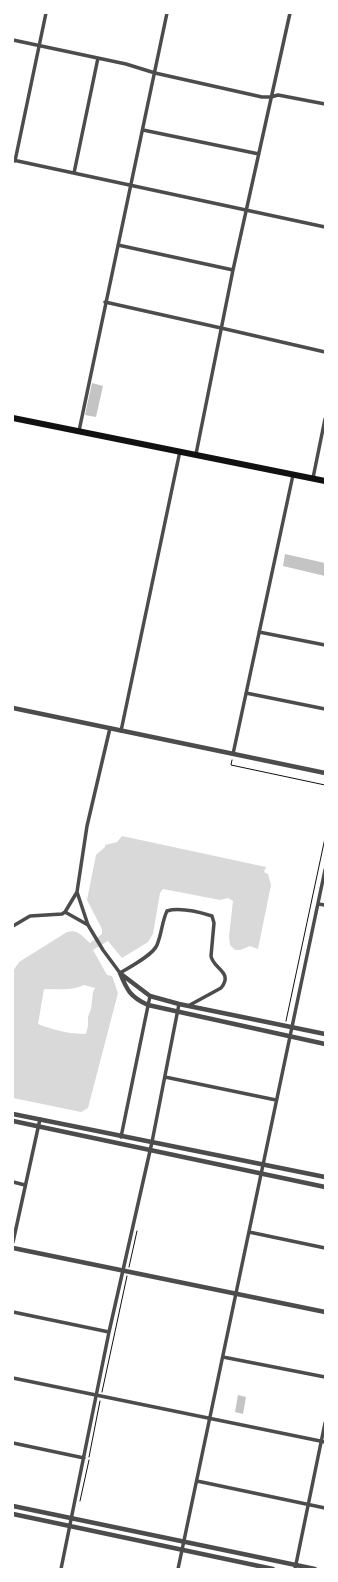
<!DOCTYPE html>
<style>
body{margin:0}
#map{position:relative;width:338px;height:1582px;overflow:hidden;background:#fff;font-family:Mulish,sans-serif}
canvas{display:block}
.frame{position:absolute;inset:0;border:14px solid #fff;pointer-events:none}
</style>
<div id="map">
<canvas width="338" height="1582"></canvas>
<div class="frame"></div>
</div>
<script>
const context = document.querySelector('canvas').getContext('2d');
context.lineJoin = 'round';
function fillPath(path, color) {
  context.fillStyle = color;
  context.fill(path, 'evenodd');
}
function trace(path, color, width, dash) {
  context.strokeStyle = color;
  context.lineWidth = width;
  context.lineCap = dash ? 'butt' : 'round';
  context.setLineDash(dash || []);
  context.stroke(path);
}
fillPath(new Path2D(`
 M122 836 266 867 264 872 268 874 271 885 258 949 250 946 240 950H235L230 945 229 936 233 901 228 898 220 900 163 889 160 893 153 934 148 942 122 958 108 941 93 950 107 975 112 976 118 993 88 1108 81 1112 13 1098V971L19 962 67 932C78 929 82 936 90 943L102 934V929L87 900 96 855 105 847V845L117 842ZM84 985 95 988 93 992 91 1009 88 1017V1026L86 1034C69 1034 53 1030 38 1024L44 989C58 989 71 991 84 985Z`), '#d9d9d9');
fillPath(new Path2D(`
 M92 383 103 386 96 417 85 415Z
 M285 554 325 563V576L283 566Z
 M238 1395 246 1397 243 1414 235 1412Z`), '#c4c4c4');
trace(new Path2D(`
 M232 760 231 765 325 785
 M286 1021 325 838
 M129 1267 137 1231
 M102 1392 127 1276
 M89 1457 100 1401
 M80 1501 89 1460`), '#111', 1);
trace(new Path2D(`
 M13 40 126 64 155 73 262 97H271L278 95 325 104
 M143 130 259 154
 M13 160 325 227
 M15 161 46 13
 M74 173 98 58
 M118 245 233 270
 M105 302 221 328 325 352
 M79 431 167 13
 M196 454 233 270 290 13
 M313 478 325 419
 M259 632 325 645
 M246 693 325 709
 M121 731 180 451
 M233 754 293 475
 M77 892 88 925 103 950 120 973C130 967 153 955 157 945 162 933 162 921 167 911 180 907 199 912 212 916L214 923 211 956C213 969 234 972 221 988L188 1006
 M318 904 325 905
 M65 912 88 925
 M13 926 30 916 62 914 65 912 77 892 87 826 110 728
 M165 1077 276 1100
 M121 1137 150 996
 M13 1182 25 1185
 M249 1232 325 1248
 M13 1242 40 1119
 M13 1312 109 1332
 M223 1357 325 1377
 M13 1378 325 1442
 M13 1443 84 1458
 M197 1481 325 1508
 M61 1569 109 1332 152 1142 179 1004
 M178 1569 325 870
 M295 1569 325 1423`), '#4c4c4c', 3.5);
trace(new Path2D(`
 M13 708 325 773
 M120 973C127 990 130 997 148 1005L325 1044
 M121 974 150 996 179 1004 325 1034
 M13 1114 325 1177
 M13 1121 325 1187
 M13 1248 325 1312
 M13 1506 315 1569
 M13 1514 273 1569`), '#4c4c4c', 4.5);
trace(new Path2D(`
 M13 418 325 481`), '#111', 6);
</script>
